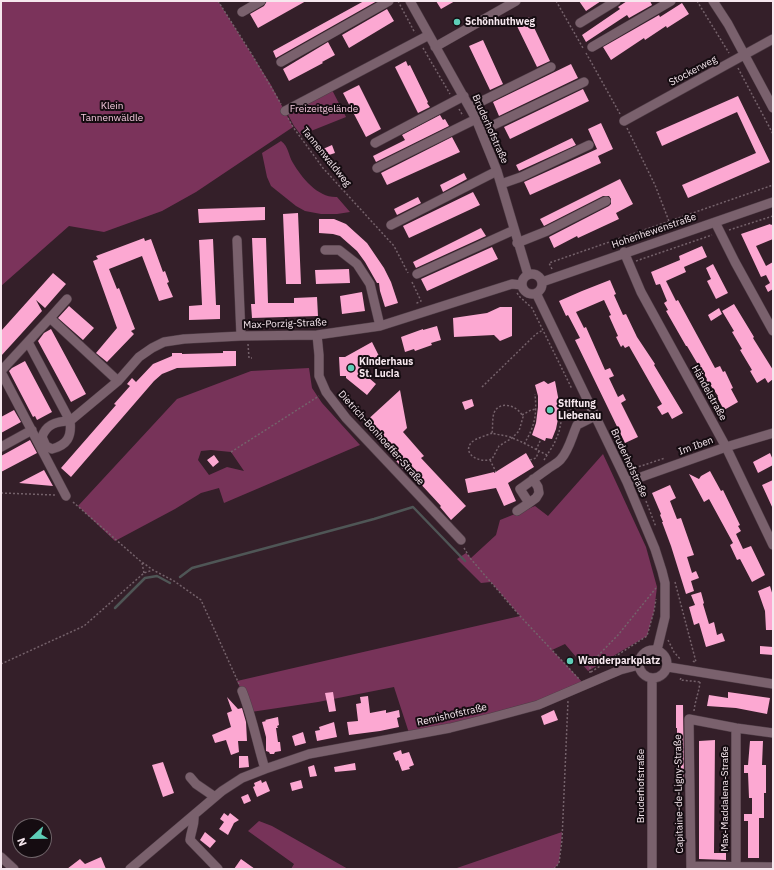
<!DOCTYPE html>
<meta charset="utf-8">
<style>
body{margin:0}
#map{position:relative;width:774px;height:870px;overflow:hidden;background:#341f29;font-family:"IBM Plex Sans",sans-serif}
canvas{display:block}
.frame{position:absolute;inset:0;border:2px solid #f6e7ee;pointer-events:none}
.north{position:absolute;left:12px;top:818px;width:40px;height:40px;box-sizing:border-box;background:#150c11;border:1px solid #6f6469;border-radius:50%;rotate:248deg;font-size:11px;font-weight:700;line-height:16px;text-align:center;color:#f6e7ee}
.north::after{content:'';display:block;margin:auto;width:14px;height:18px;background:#5eceb8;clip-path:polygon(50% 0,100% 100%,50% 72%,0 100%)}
</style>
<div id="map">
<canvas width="774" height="870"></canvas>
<div class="frame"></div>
<div class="north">N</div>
</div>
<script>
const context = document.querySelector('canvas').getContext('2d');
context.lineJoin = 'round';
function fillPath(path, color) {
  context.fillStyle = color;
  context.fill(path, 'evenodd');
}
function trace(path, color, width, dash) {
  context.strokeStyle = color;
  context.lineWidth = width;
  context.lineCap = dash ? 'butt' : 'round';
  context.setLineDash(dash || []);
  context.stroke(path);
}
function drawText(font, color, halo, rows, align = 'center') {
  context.font = font + ' "IBM Plex Sans",sans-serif';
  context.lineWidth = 4;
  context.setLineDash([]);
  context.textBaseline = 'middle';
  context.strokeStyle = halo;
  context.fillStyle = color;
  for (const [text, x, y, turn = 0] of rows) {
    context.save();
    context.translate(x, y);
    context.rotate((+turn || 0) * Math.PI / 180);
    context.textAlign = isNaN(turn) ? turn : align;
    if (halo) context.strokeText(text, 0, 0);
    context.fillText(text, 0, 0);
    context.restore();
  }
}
fillPath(new Path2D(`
 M331 88 346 117 301 135 294 126 286 111Z
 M281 141C289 147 288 155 293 163 302 178 318 198 337 197L350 212 337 214H321L305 211 296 206 271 186 267 177 262 153Z
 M309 368 312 388 322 403 360 445 224 503 219 488 201 493 175 509 115 541 78 506 177 399 251 371ZM211 450 231 452 244 471 227 467 209 475 198 460 201 451Z
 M603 454 646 547 657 587 654 611 647 636 588 671 565 644 552 650 585 685 538 705 410 736 394 687 318 702 251 712 237 681 520 616 491 582 481 583 457 559 466 553 471 558 496 535 500 520 535 506 548 516Z
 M259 821 272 826 348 869H291L294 864 248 831Z
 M562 832 559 863 554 869H454Z`), '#773359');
fillPath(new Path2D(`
 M1 1H218L271 85 293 127 196 192 162 211 104 232 69 226 1 286Z`), '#7b335b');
trace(new Path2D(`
 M180 577 192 568 374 519 413 507 465 561
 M115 608 145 578 157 576 170 583`), '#4f5656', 2.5);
fillPath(new Path2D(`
 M267 1H306L258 28 250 14 264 6Z
 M364 1H377L276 58 273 51Z
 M436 1H455L441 9Z
 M579 1H601L586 11Z
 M627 1H650L652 5 629 18 627 15 586 42 582 35 620 9 618 7Z
 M682 3 689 14 667 28 666 26 645 40 644 38 611 60 603 47 659 15 660 17Z
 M387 9 394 21 349 48 342 35Z
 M529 17 550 61 537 67 516 24Z
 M483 40 503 84 490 90 469 46Z
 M328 42 335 55 322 62 323 63 289 81 283 69Z
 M406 61 408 66 410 65 428 102 427 103 430 107 418 113 395 67Z
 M571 64 578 78 499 116 493 102Z
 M359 85 381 129 366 137 343 93Z
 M583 89 589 101 510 139 504 127Z
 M738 96 770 162 688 198 682 185 756 153 737 112 662 146 656 132Z
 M440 115 443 120 445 119 449 126 376 162 373 156 405 140 402 135Z
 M601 123 613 149 598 156 601 163 530 195 524 182 597 149 588 129Z
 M452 137 460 152 387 185 381 173Z
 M572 138 576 145 519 171 516 165Z
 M332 145 335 153 326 156 323 149Z
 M464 173 467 179 443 192 440 185Z
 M620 179 633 204 616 213 619 219 578 238 577 236 554 248 549 237 609 206 611 204V199L609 196H603L544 226 540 219Z
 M473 192 480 205 409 238 403 226Z
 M418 197 421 203 397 215 394 209Z
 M265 207V220L199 223 198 209Z
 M298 213 301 284H286L283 214Z
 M319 219H334L346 224 367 243 384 268 391 282 398 303 385 307 380 291 379 283H377L365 262 357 251 340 236 333 234 319 233Z
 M770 224 771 225 773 224V239L756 246 766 266 773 262V289L768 292 765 286 770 283 766 275 761 277 741 234Z
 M481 228 486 236 416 268 413 262Z
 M144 238 145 241 151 239 163 272 165 271 169 282 167 283 173 297 159 301 142 256 109 269 117 289 119 288 135 329 131 331 134 334 107 362 96 353 117 328 93 261 98 259 96 256Z
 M252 238H266L268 303H294V298L317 297 318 316 252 318 251 304H255Z
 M213 239 216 305H220V319L189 320V306L202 305 199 240Z
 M702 246 707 257 684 267 686 272 666 281 676 301 678 300 715 368 720 366 723 372 725 371 733 388 731 389 738 402 724 410 717 397 718 396 709 383 706 382 707 379 704 374 700 368 687 346H686L666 311 668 310 664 303 667 301 660 284 656 285 651 272 680 260 679 256Z
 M492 247 498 259 427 291 421 279Z
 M713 264 728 293 716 299 707 281 711 279 706 268Z
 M349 269 350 283 316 284 315 270Z
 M53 273 66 284 45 308 36 300 42 311 1 356V331Z
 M610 280 616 294 614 295 623 315 626 314 637 337 655 364 654 365 683 413 672 419 668 412 662 415 657 407 662 404 637 360 629 346 625 348 623 345 621 347 616 337 618 336 609 316 611 315 604 300 576 312 584 328 586 327 605 370 610 368 614 376 609 378 618 397 623 394 626 400 621 403 638 437 625 443 575 340 580 338 568 315 566 316 559 301 582 291Z
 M362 292 365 311 342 314 340 296Z
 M734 304 754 337 753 338 773 370V379L768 383 765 378 757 383 750 371 752 370 740 350 742 349 732 332 734 331 722 311Z
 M69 306 94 328 83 340 58 318Z
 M500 307H512V336L500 341 494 335 454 337 453 318 487 313Z
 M719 308 722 314 711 321 708 315Z
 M437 326 441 340 431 343 432 345 415 351 414 349 405 352 401 337 423 329V330Z
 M51 329 86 394 71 402 38 341 44 333Z
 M372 342 379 356 362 364V372L376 384 367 395 346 378V376H340L339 357H345Z
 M223 351H236V366L177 368 162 374 154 381 71 477 61 468 116 405 114 404 130 386 127 384 132 378 136 382 153 364 172 356V353H182V354L223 353Z
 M25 361 52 412 37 420 35 416 33 417 9 371 12 368Z
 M544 381 548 384 555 381 559 402V414L556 429 552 439 546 438 545 441 532 435 536 423 538 407V396L535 385Z
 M400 390 407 428 403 432 424 456 421 458 466 506 451 520 440 507 441 506 405 467 403 469 392 456 394 455 364 423Z
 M472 399 474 406 465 410 462 402Z
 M14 410 21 422 1 433V417Z
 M30 440 37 453 1 472V456Z
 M526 453 534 467 508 483 516 501 504 506 496 488 468 493 465 479 494 472V473Z
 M770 453 773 460V465L758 473 753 462Z
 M214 455 219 462 213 467 207 460Z
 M44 470 53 486 19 483Z
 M710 471 721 491 723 490 740 525 738 526 741 531 736 534 743 549 751 546 765 575 752 582 740 559 737 560 730 545 733 543 709 499 704 502 689 474 699 479 701 476Z
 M773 480V509L762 485Z
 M670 485 676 498 670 501 677 519 681 518 694 555 687 557 692 573 696 571 699 578 691 581 694 591 686 594 671 546 662 522H663L660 515 661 514 652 493Z
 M770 586 773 596V630H766L765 611 758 591Z
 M701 592 704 603 703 604 709 624 714 622 717 635 722 633 725 641 706 647 699 623 694 625 689 607 695 605 691 595Z
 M760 646 773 647V655L760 654Z
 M333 692 336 711 329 712 325 693Z
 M728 692 770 698 767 714 736 708 707 706 709 695 728 698Z
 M368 696 370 713 386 710V713L399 710 400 717 397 718 399 727 380 731 349 735 347 722 358 721 356 704 361 703 360 697Z
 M227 697 238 709 242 708 246 722 247 741H238L239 752 231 755 226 740 215 743 212 735 231 727 227 713 232 711Z
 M676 705H683L684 782H677V728H676Z
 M554 710 558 720 544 725 541 716Z
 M278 717 279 725 277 726 278 728H276L278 742H280L281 751 275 752 274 754H270L269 752 266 751V737L262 722 266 721 265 720Z
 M334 722 337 737 317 741 315 731 320 730 319 727Z
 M303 732 306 743 295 746 292 736Z
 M715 740 714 853H726V860L699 859V741Z
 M750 741H763L762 765H766V793H764V818H759V858H748V821H744V814H752V798H749L748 773H744V765H748Z
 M401 750 402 754 409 752 414 765 409 767 410 769 402 771 398 760 396 761 393 753Z
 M239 756H248L249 767 239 768Z
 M163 762 174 793 163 797 152 765Z
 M355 763 356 770 335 772 334 767Z
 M314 765 317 776 310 777 308 767Z
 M261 780 262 783 266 781 270 791 257 797 253 787 255 786 254 783Z
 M301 780 303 788 292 791 290 783Z
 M248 794 251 801 244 804 241 797Z
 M224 813 228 816 230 813 239 820 234 823 228 835 219 829 224 822 220 819Z
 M205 832 216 841 210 848 200 840Z
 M101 857 106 869H67L80 859 85 864Z
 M241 859 255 869H234Z`), '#fca8d2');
const minor = new Path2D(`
 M410 1 476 119 497 171 528 275
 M713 1 728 24 773 108
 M242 12 261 1
 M580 23 616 1
 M435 47 516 1
 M592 47 671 1
 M281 62 389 1
 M470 107 551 67
 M285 111 429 35
 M624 121 773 39
 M481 131 584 82
 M375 143 464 96
 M377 168 476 119
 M501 184 521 177 589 145
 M715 222 735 262 773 331
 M391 225 497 171
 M237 240 241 336
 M517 243 547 231 606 201
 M325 250H339L357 264 370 284 380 326
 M624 252 641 292 726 447 773 545
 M417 274 514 230
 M522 284a10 10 0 1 1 20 0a10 10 0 1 1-20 0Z
 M542 282 773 202
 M536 293 627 482 655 549 662 571 665 583V617L657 650
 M50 318 67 299
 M317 335 319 355V376L326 392 346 418 461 540
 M28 342 70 421C72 437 67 445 52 449L46 446 42 437C46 424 57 421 70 421L118 381 139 357 152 348 164 342 184 339 241 336 317 335 380 326 512 284 522 285
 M1 371 50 318 118 381
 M1 372 66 496
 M1 447 32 430
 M533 479 538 487 539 493 536 498 529 503 520 489C530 482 539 475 549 468 553 465 558 463 561 459 569 450 572 436 577 425L595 416
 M627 482 726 447 773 433
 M517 511 529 503
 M639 664a14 14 0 1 1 28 0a14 14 0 1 1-28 0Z
 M668 667 773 684
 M242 691C252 716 257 743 265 769
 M190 777 196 784 215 797
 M194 815C195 825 191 830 190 840L218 869
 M1 857 14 869
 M691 866 773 867
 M130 869 222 791 242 778 265 769 309 754 450 728 490 718 538 705 620 670 639 665
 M652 869V679
 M691 869 689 719 736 728 773 733
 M736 869V728`);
trace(minor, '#503e47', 10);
trace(new Path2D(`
 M218 1 251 53 281 104
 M398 1 415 33
 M556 1 583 48
 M697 1 729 53
 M423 48 450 94
 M586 53 620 114
 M738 68 773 134
 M459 109 463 116
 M288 118 293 127 323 168 394 246 408 273
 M627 128 655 185 672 229
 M729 230 773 216
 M636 261 712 235
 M552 269 549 263 773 185
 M412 282 421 301 417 303V305
 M517 293 520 297 532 308 572 389
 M248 344 249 358H252
 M482 387 536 334 543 330
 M522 415 531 410 536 409
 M492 433C486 436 475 438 471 443 462 454 480 464 492 459L499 446 512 438 519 431 523 417C518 405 499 400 494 413 492 419 493 427 492 433 498 435 504 435 510 437 523 442 535 449 547 455
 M524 444C535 426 537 415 535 394
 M536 450 541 439
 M231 452 319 396
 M490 460 496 472
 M530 460 536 458 539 451
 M544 460 554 444 559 432 563 412 580 407
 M631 468 641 466 665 458
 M1 493 55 495
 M646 501 656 527
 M73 502 139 560 153 570 174 581 201 600 239 684
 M464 548 470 558 520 616 579 679
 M142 563 144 573
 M675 582 696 662 692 661
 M668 640 674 652 681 660
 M1 664 84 626 144 573 153 570
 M591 672 647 636 654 611 656 599
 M590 673V664L618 635 656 588
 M681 678 680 680 701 682
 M694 711C695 701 699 692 700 682
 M554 869 559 863 562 840 568 701`), '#75626b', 1.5, [2, 2]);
trace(minor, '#7a616d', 9);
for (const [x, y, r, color] of [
 [457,22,4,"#5eceb8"],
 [351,368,4,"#5eceb8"],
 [550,410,4,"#5eceb8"],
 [570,661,4,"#5eceb8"]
]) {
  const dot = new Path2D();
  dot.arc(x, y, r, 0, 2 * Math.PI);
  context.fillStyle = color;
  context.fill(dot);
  trace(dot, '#150c11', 1.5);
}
drawText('bold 10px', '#f6e7ee', '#150c11', [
 ["Schönhuthweg",465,22],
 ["Kinderhaus",359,362],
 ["St. Lucia",359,374],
 ["Stiftung",558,404],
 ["Liebenau",558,416],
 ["Wanderparkplatz",578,661]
], 'left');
drawText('10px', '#f6e7ee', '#150c11', [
 ["Stockerweg",693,71,-28],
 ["Bruderhofstraße",490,129,66],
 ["Tannenwaldweg",326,157,51],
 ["Hohenhewenstraße",654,231,-19],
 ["Max-Porzig-Straße",285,324,-2],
 ["Händelstraße",709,393,61],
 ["Dietrich-Bonhoeffer-Straße",381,438,48],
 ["Im Iben",696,446,-20],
 ["Bruderhofstraße",629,463,65],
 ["Remishofstraße",452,715,-13],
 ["Bruderhofstraße",641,786,-90],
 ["Capitaine-de-Ligny-Straße",679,794,-91],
 ["Max-Maddalena-Straße",725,799,-90]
]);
drawText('10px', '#f2c6db', '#150c11', [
 ["Klein",112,106],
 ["Tannenwäldle",112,118],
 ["Freizeitgelände",324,109]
]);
</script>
